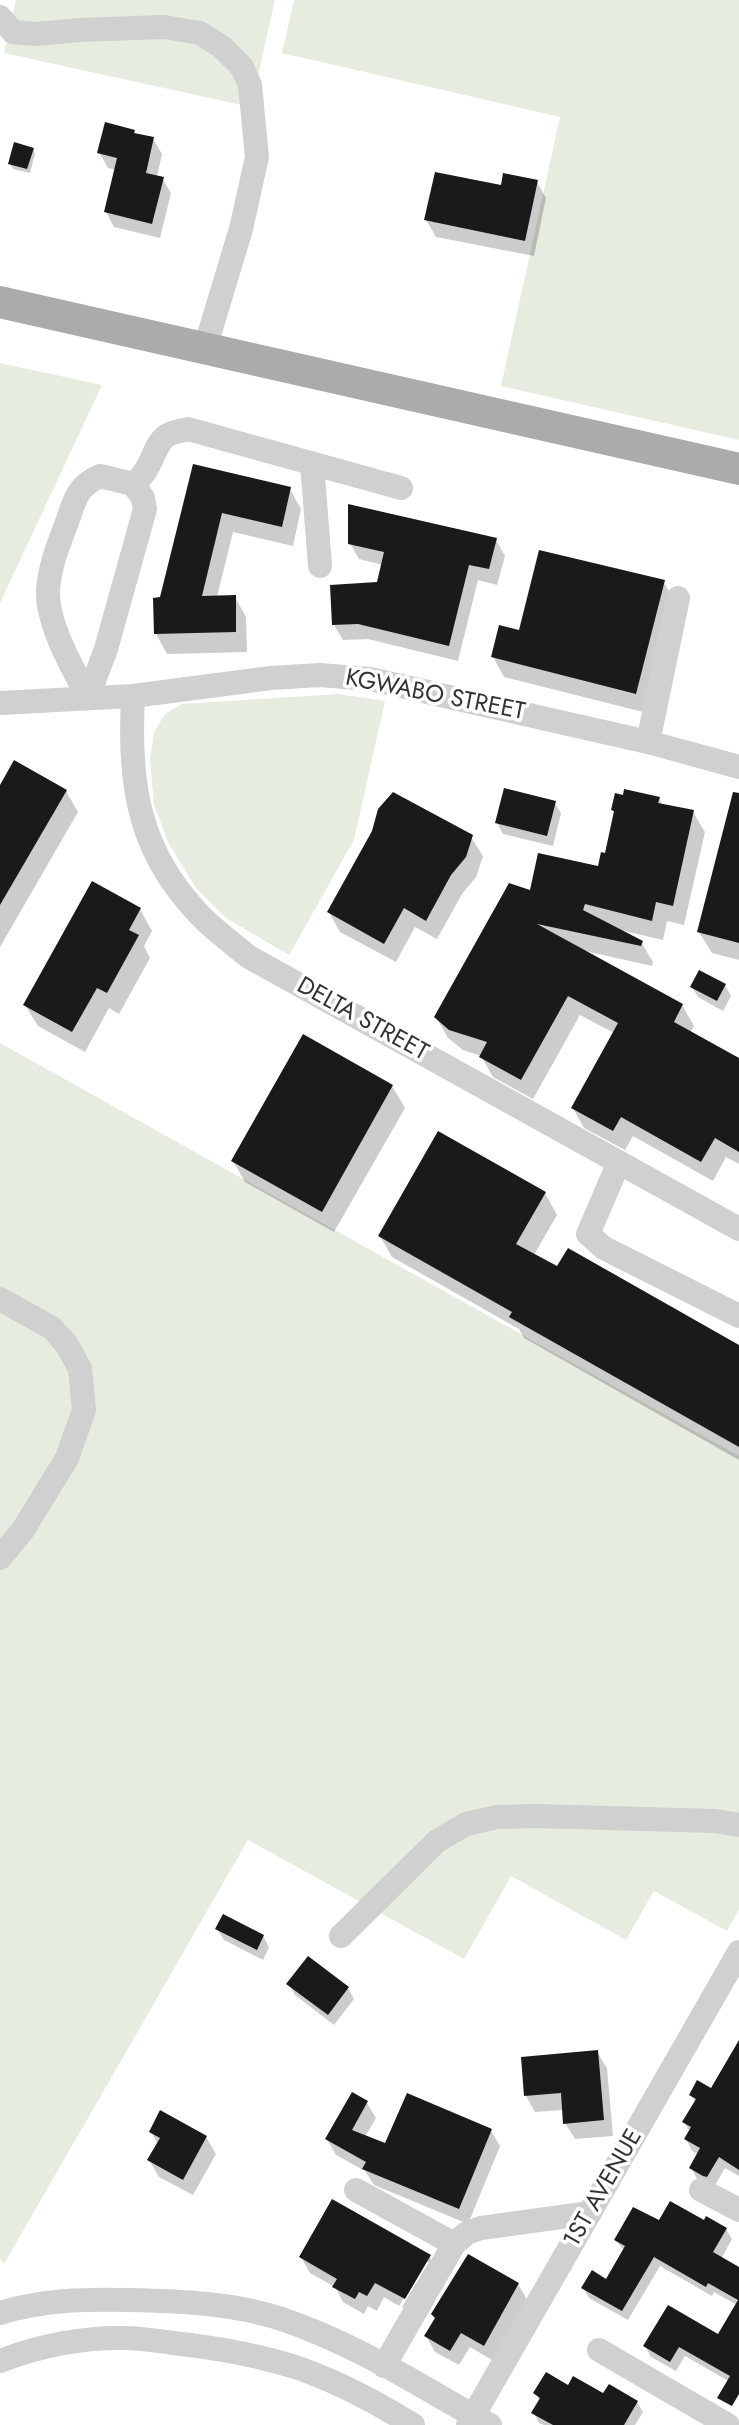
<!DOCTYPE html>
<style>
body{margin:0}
canvas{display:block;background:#fff}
</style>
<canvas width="739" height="2425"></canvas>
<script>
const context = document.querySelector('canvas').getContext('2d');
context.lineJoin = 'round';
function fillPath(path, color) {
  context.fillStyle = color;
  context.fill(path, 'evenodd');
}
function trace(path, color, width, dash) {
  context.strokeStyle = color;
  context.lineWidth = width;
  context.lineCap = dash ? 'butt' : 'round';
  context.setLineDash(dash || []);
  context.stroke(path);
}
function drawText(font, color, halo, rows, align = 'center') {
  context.font = font + ' Jost,sans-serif';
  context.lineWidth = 7;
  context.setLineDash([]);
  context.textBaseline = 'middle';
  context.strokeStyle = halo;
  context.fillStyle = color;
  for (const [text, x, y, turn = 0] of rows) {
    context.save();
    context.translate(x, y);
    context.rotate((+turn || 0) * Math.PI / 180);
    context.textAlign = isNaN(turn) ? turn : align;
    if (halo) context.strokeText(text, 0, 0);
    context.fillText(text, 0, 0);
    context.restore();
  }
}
fillPath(new Path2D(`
 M16 0H275L251 107 4 53Z
 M294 0H739V440L501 386 560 117 282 53Z
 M0 363 102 385 0 603Z
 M338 694 385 701 354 840 289 955 226 918 196 888 169 844 154 805 150 759 154 732 165 714 182 704Z
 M0 1043 739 1456V1909L727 1931 654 1891 626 1940 511 1876 464 1959 248 1840 4 2264 0 2259Z`), '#e6ecdf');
fillPath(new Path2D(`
 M134 131 136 135 153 139 162 154 157 177 162 178 171 193 160 238 114 227 106 212 116 170 108 168 99 152Z
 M33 149 35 154 30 173 13 169 10 164Z
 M537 182 546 198 534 256 436 237 426 220 502 187Z
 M194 466 290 489 301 509 293 546 233 532 217 597H235L246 617 247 652 167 654 156 634 162 599Z
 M496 540 505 556 497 585 478 580 458 661 368 639 343 640 334 625 379 584 383 565 359 559 350 543Z
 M663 581 675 601 647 713 504 677 493 657 521 632Z
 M0 788 66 791 78 812 0 947Z
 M659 798 663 806 693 812 705 832 684 925 667 921 663 940 620 930 641 942 653 962 652 966 585 951 682 1005 694 1026 690 1033 739 1060V1164L726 1157 713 1181 633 1136 625 1150 584 1128 573 1108 614 1033 580 1015 533 1099 493 1077 481 1056 463 1050 448 1038 436 1017 531 893 599 868 606 855 615 814 613 810Z
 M554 802 561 813 553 846 503 834 497 823Z
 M739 822V960L712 953 699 932Z
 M471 837 483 856 476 877 462 894 437 939 415 927 396 962 340 932 329 912Z
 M140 909 152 931 144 946 150 958 119 1014 109 1008 85 1052 38 1026 25 1005Z
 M725 985 731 996 723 1011 698 997 692 987Z
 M392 1086 405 1108 334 1232 245 1182 233 1161Z
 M545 1193 557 1215 534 1255 558 1269 739 1347V1460L524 1338 519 1329 392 1257 380 1236Z
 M217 1929 263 1936 269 1947 263 1960 224 1940Z
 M289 1984 348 1988 354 1999 334 2025 295 1995Z
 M597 2052 607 2068 613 2136 575 2139 565 2123 564 2110 535 2112 526 2096Z
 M739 2055V2176L725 2168 714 2187 697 2179 691 2167 698 2154 692 2151 686 2139 690 2132 684 2122 696 2103 691 2095 712 2090Z
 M367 2103 376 2118 365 2137 386 2145 491 2131 500 2146 468 2224 374 2185 365 2171 336 2155 327 2139Z
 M151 2132 206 2137 216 2154 193 2195 159 2177 149 2160 158 2144Z
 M659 2222H705L726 2229 732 2239 721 2259 739 2269V2387L685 2356 676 2371 651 2357 645 2346 719 2336 737 2305 714 2292 712 2296 660 2266 628 2320 589 2298 583 2288 607 2281 624 2251 616 2240Z
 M429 2256 438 2272 414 2314 402 2307 429 2262H425L399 2306 384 2297 377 2311 368 2306 364 2314 343 2302 335 2287 310 2273 301 2257Z
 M468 2256 518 2284 527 2300 492 2360 470 2347 459 2365 435 2352 426 2336Z
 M569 2387 637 2402 643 2412 635 2425H544L539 2423 534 2413 540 2401 535 2393Z`), '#0003');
fillPath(new Path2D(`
 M105 122 135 130 134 133 154 137 146 173 164 177 152 224 104 212 117 158 97 153Z
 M14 142 34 148 27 169 8 164Z
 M435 172 501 185 503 173 538 180 525 241 424 220Z
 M193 464 291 487 282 527 222 513 202 596 236 595V632L154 634 153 598 160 597Z
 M348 504 497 538 489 569 469 565 449 646 358 624 332 625 330 585 377 582 384 552 348 544Z
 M539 550 665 580 636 694 491 657 499 625 519 630Z
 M14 760 67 790 0 905V785Z
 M504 788 556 801 547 836 495 823Z
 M624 789 660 797 658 803 694 810 673 906 656 902 652 921 585 904 583 910 643 941 641 946 537 924 683 1004 674 1022 739 1058V1152L715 1138 701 1162 621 1117 613 1131 571 1108 618 1023 568 996 521 1080 479 1057 487 1042 449 1030 434 1017 509 883 530 890 538 853 598 866 601 852 605 853 614 811 611 810 615 793 623 795Z
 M393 792 473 835 466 857 451 875 426 921 404 908 384 944 327 912 372 831 378 809Z
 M733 792 739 793V943L697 932Z
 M92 881 141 908 129 930 139 935 107 993 97 988 72 1032 23 1005Z
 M699 970 726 984 717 1001 690 987Z
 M303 1034 393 1085 322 1212 231 1161Z
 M438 1131 546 1192 516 1244 557 1266 568 1248 739 1345V1447L509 1317 512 1312 378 1236Z
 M223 1914 264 1935 257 1950 215 1929Z
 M308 1956 349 1987 328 2015 286 1984Z
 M739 2040V2170L719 2157 707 2177 703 2176 689 2168 700 2148 684 2139 691 2127 682 2122 696 2099 689 2095 697 2080 711 2088Z
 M598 2050 604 2120 563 2124 561 2093 524 2096 521 2057Z
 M352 2092 368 2101 352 2130 385 2143 407 2093 492 2129 459 2209 362 2169 366 2162 325 2139Z
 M160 2110 207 2136 183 2180 147 2160 160 2138 149 2132Z
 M332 2199 431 2255 405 2299 375 2283 367 2296 359 2292 355 2299 332 2287 337 2279 299 2257Z
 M670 2201 704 2220 706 2216 727 2228 713 2252 739 2267V2394L732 2406 717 2398 730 2376 679 2347 670 2362 643 2346 668 2305 718 2334 738 2300 708 2283 706 2287 654 2257 622 2311 581 2288 592 2270 606 2279 625 2246 614 2240 633 2207 659 2220Z
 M468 2254 519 2283 484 2346 461 2333 450 2351 424 2336 435 2318 431 2314Z
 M546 2372 568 2385 573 2376 603 2393 609 2384 638 2401 624 2425H553L531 2413 540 2398 533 2393Z`), '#1a1a1a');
trace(new Path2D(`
 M0 17 13 32 36 34 79 30 164 27 200 33 222 47 242 67 250 85 257 157 241 229 205 348
 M312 463 320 566
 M100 476 133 484 143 498 145 509 106 649 88 697C73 669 47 624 48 591 49 568 59 543 67 522 75 500 76 487 100 476Z
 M133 484C153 470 152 447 166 436 172 432 181 431 188 429L401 488
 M133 696C129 774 135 841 189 903 206 924 228 940 249 957L739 1229
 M0 703 133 696 271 678 320 675 370 679 648 742 739 767
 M648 742 678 598
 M619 1162 588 1234 604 1248 739 1316
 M0 1299 52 1328 67 1345 80 1369 84 1410 67 1458 23 1530 0 1558
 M341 1936 437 1841 466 1824 497 1817 536 1816 715 1821 739 1825
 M356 2190 454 2244
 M701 2190 739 2210
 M0 2313C41 2300 85 2299 127 2300 181 2301 239 2303 290 2322 361 2347 425 2389 490 2425
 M599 2350 728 2425
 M0 2361C38 2346 84 2337 125 2338 141 2338 158 2341 173 2343 218 2348 261 2355 304 2370 339 2383 381 2405 413 2425
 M384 2366 454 2244 467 2233 481 2228 590 2213
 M468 2425 739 1952`), '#d0d0d0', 24);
trace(new Path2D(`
 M0 302 739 469`), '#ababab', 32);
drawText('24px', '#333', '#fff', [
 ["KGWABO STREET",435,696,11],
 ["DELTA STREET",362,1020,29],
 ["1ST AVENUE",604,2189,-60]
]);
</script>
